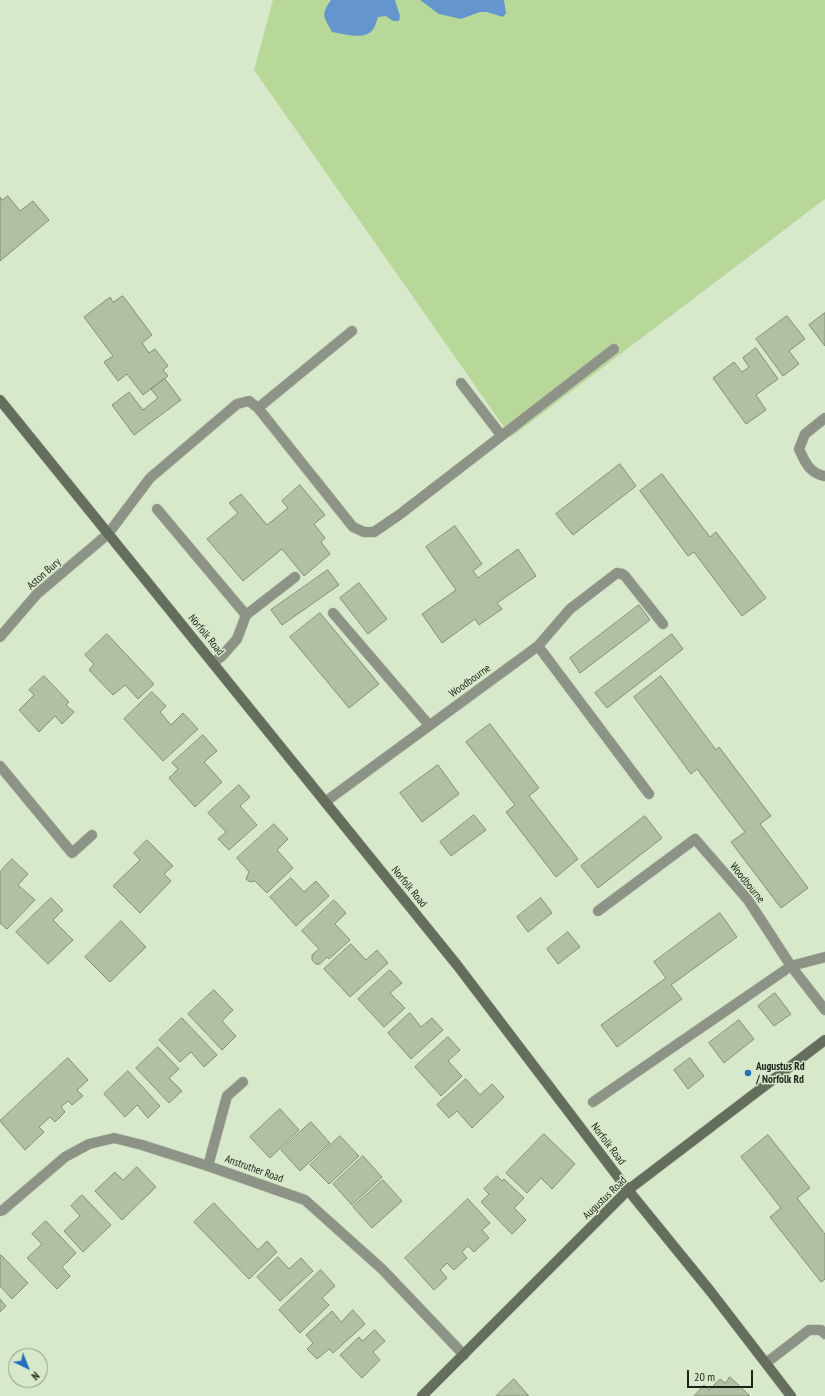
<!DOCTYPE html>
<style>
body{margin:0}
#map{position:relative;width:825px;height:1396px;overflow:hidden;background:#d8e8cb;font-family:"PT Sans Narrow",sans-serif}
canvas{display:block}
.north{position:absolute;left:8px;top:1348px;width:40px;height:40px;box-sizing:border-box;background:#d8e8cb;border:1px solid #8d9983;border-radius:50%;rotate:137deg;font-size:11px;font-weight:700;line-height:16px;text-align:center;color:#1d2318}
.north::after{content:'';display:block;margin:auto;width:14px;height:18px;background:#206fbe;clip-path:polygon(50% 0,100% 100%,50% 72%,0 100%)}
.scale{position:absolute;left:687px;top:1370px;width:66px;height:18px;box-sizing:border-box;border:2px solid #1d2318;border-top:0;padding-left:5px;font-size:12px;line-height:14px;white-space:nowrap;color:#1d2318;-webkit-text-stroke:3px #d8e8cb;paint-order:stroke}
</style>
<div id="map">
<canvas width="825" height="1396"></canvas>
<div class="north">N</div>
<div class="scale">20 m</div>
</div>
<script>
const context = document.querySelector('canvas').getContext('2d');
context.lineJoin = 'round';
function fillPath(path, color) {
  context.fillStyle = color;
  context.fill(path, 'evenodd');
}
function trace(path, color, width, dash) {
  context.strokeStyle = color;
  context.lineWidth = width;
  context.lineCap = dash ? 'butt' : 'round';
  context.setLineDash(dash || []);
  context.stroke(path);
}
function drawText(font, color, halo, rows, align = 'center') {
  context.font = font + ' "PT Sans Narrow",sans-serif';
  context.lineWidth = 3;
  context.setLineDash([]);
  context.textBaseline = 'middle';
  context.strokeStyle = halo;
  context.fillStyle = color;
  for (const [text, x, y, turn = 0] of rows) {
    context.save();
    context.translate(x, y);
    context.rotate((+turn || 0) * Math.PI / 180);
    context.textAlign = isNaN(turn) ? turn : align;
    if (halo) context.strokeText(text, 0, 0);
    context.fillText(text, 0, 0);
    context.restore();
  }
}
fillPath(new Path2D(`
 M273 0H825V199L511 437 254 70Z`), '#b7d898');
fillPath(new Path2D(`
 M331 0H395L400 16 399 21H393L386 16 378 17C377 20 376 23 375 26 368 42 345 34 332 32 324 16 320 16 331 0Z
 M420 0H504L506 13 503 17 487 12H480L461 19 439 14Z`), '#6495cd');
const building = new Path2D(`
 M8 196 20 211 33 201 49 220 0 261V197L2 200Z
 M123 296 152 335 142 343 149 353 155 349 168 366 163 370 168 376 143 395 127 374 118 381 104 362 113 356 84 317 110 297 113 302Z
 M825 313V346L809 325Z
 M787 316 805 339 789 351 799 364 783 376 756 339Z
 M756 348 778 379 756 395 766 410 746 424 713 378 734 362 742 372 749 367 743 358Z
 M165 379 181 400 134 435 112 405 129 392 143 410 158 398 151 389Z
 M620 464 636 486 573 535 556 514Z
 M662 474 710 537 716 532 766 598 742 616 694 552 688 556 640 491Z
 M300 485 325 515 314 524 325 538 321 542 330 554 304 576 282 549 243 581 207 539 238 513 229 503 241 494 267 525 288 508 282 501Z
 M455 526 482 564 473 571 478 578 518 549 536 576 497 603 502 609 479 625 475 619 442 643 422 614 456 590 426 547Z
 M328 570 339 585 282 625 271 610Z
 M359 583 387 619 368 634 340 598Z
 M639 605 650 620 580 673 570 658Z
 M320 613 379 684 349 708 290 637Z
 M107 634 154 684 138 699 125 685 113 695 89 670 94 664 85 655Z
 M672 634 683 649 607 708 595 693Z
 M44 676 69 702 66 705 74 712 62 724 55 716 39 732 19 710 34 695 29 690Z
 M661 676 716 750 719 747 771 816 760 824 808 888 781 908 731 842 745 832 697 769 691 774 634 697Z
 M152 692 166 706 160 712 171 725 183 713 198 729 163 761 124 719Z
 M490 724 539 788 529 796 578 859 556 877 506 812 515 805 466 742Z
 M203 735 217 751 204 762 222 782 195 807 169 778 178 769 172 763Z
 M438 765 459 794 422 822 400 793Z
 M239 785 250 797 240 806 257 825 229 850 218 839 226 832 208 813Z
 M474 815 486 830 451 856 440 842Z
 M645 816 662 838 598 888 581 866Z
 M274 824 288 839 277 850 293 868 267 893 255 881 250 882 246 879 249 872 237 858Z
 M147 840 173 866 164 874 171 881 140 913 113 886 140 860 134 853Z
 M12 859 28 874 18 885 35 900 7 929 0 923V872Z
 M291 878 304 892 316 881 329 896 296 926 270 897Z
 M51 898 63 910 53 920 73 940 48 964 16 932Z
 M541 898 552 913 528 932 517 917Z
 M334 900 346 913 335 924 350 940 329 959 327 957 320 964H316L312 960V955L319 949 302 931Z
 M720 913 737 937 671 985 682 999 617 1047 601 1025 666 978 654 962Z
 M121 921 146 947 110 982 85 957Z
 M568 932 580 947 558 964 547 949Z
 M351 944 366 960 377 950 388 963 350 997 324 969Z
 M390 970 402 983 390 993 405 1008 384 1027 358 999Z
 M214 990 233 1010 222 1021 236 1036 222 1050 188 1014Z
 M775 993 791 1014 774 1026 758 1006Z
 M410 1013 421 1027 432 1018 443 1030 411 1059 388 1033Z
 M182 1018 217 1055 204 1067 191 1052 180 1062 159 1040Z
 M739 1020 754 1039 724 1063 709 1043Z
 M448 1037 460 1050 448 1061 462 1076 441 1096 415 1067Z
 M158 1047 179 1069 169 1078 182 1091 169 1103 136 1068Z
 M68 1058 88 1080 77 1090 83 1096 72 1105 68 1101 61 1107 65 1112 55 1122 50 1117 39 1127 44 1132 25 1150 0 1121Z
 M690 1058 704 1076 688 1089 674 1070Z
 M128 1071 160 1106 148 1118 137 1105 125 1117 104 1094Z
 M466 1079 480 1095 492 1084 504 1097 472 1128 457 1111 449 1118 437 1105Z
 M280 1109 299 1130 270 1158 250 1137Z
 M311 1122 330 1143 300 1171 281 1150Z
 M544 1134 575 1164 552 1189 541 1178 527 1193 506 1173Z
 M768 1135 810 1188 797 1198 825 1234V1279L821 1282 770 1217 781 1208 741 1157Z
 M340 1136 359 1156 329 1184 310 1165Z
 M363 1156 382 1177 352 1205 333 1184Z
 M137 1167 156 1187 122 1220 95 1191 115 1172 123 1180Z
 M497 1176 502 1181 504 1179 524 1198 514 1208 526 1220 512 1234 481 1202 489 1194 484 1189Z
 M383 1180 402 1201 372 1228 353 1207Z
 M82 1195 111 1225 83 1252 64 1231 80 1216 71 1206Z
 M468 1199 490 1223 482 1230 489 1238 474 1252 468 1246 462 1252 467 1258 454 1270 447 1263 440 1270 447 1278 434 1290 405 1258Z
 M214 1203 258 1250 267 1241 277 1252 249 1279 194 1222Z
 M46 1221 76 1253 62 1267 70 1276 57 1289 27 1258 42 1244 32 1234Z
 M1 1255 28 1283 12 1299 0 1286V1256Z
 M278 1257 289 1269 301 1258 313 1271 280 1301 257 1277Z
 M321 1270 335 1286 322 1298 329 1305 300 1333 279 1310Z
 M0 1299 6 1306 0 1312Z
 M353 1310 365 1324 333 1353 329 1349 317 1359 307 1349 313 1343 306 1335 332 1311 341 1322Z
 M375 1330 385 1341 373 1352 380 1360 362 1378 340 1355 359 1337 362 1341Z
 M730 1377 750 1396H694L704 1385 709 1390 720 1379 725 1383Z
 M514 1379 529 1396H496Z`);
fillPath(building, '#b1c0a4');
trace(building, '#829075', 1);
const lane = new Path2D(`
 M461 383 501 435
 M258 408 352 331
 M157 509 246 615
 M108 534 150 478 237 404 249 401 258 408 353 527 364 532H374L399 515 614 349
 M622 574 625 576 663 624
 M333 613 429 725
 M213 663 222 656 237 639 246 615 295 577
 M208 1166 227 1096 243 1082`);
const street = new Path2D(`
 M825 418 805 434 799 449C805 462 809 473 825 476
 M0 637 37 594 108 534
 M538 646 649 794
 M0 766 72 853 92 835
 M325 802 538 646 570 609 617 573 622 574
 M598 911 695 839 748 900 791 966 825 1010
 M593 1102 791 966 825 957
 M0 1211 3 1210 65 1157 89 1144 114 1138 142 1145 208 1166 305 1200 382 1269 464 1355
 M766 1363 809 1330H821L825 1334`);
const secondary = new Path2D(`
 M0 400 457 965 628 1190 711 1292 791 1396
 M422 1396 628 1190 825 1040`);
trace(lane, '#b6c5ab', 11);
trace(street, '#b6c5ab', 11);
trace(secondary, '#b6c5ab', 11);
trace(lane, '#8d9487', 10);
trace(street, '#8d9487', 10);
trace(secondary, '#656e5d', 10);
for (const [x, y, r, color] of [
 [748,1073,4,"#206fbe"]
]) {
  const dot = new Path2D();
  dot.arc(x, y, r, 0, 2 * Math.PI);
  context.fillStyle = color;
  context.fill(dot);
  trace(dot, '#d8e8cb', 1.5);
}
drawText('11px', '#1d2318', '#d8e8cb', [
 ["Aston Bury",44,574,-42],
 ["Norfolk Road",206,635,51],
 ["Woodbourne",470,681,-36],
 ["Woodbourne",747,883,51],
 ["Norfolk Road",409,887,51],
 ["Norfolk Road",608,1144,53],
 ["Anstruther Road",254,1169,20],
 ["Augustus Road",605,1198,-44]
]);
drawText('bold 11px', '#1d2318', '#d8e8cb', [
 ["Augustus Rd",756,1067],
 ["/ Norfolk Rd",756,1080]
], 'left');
</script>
